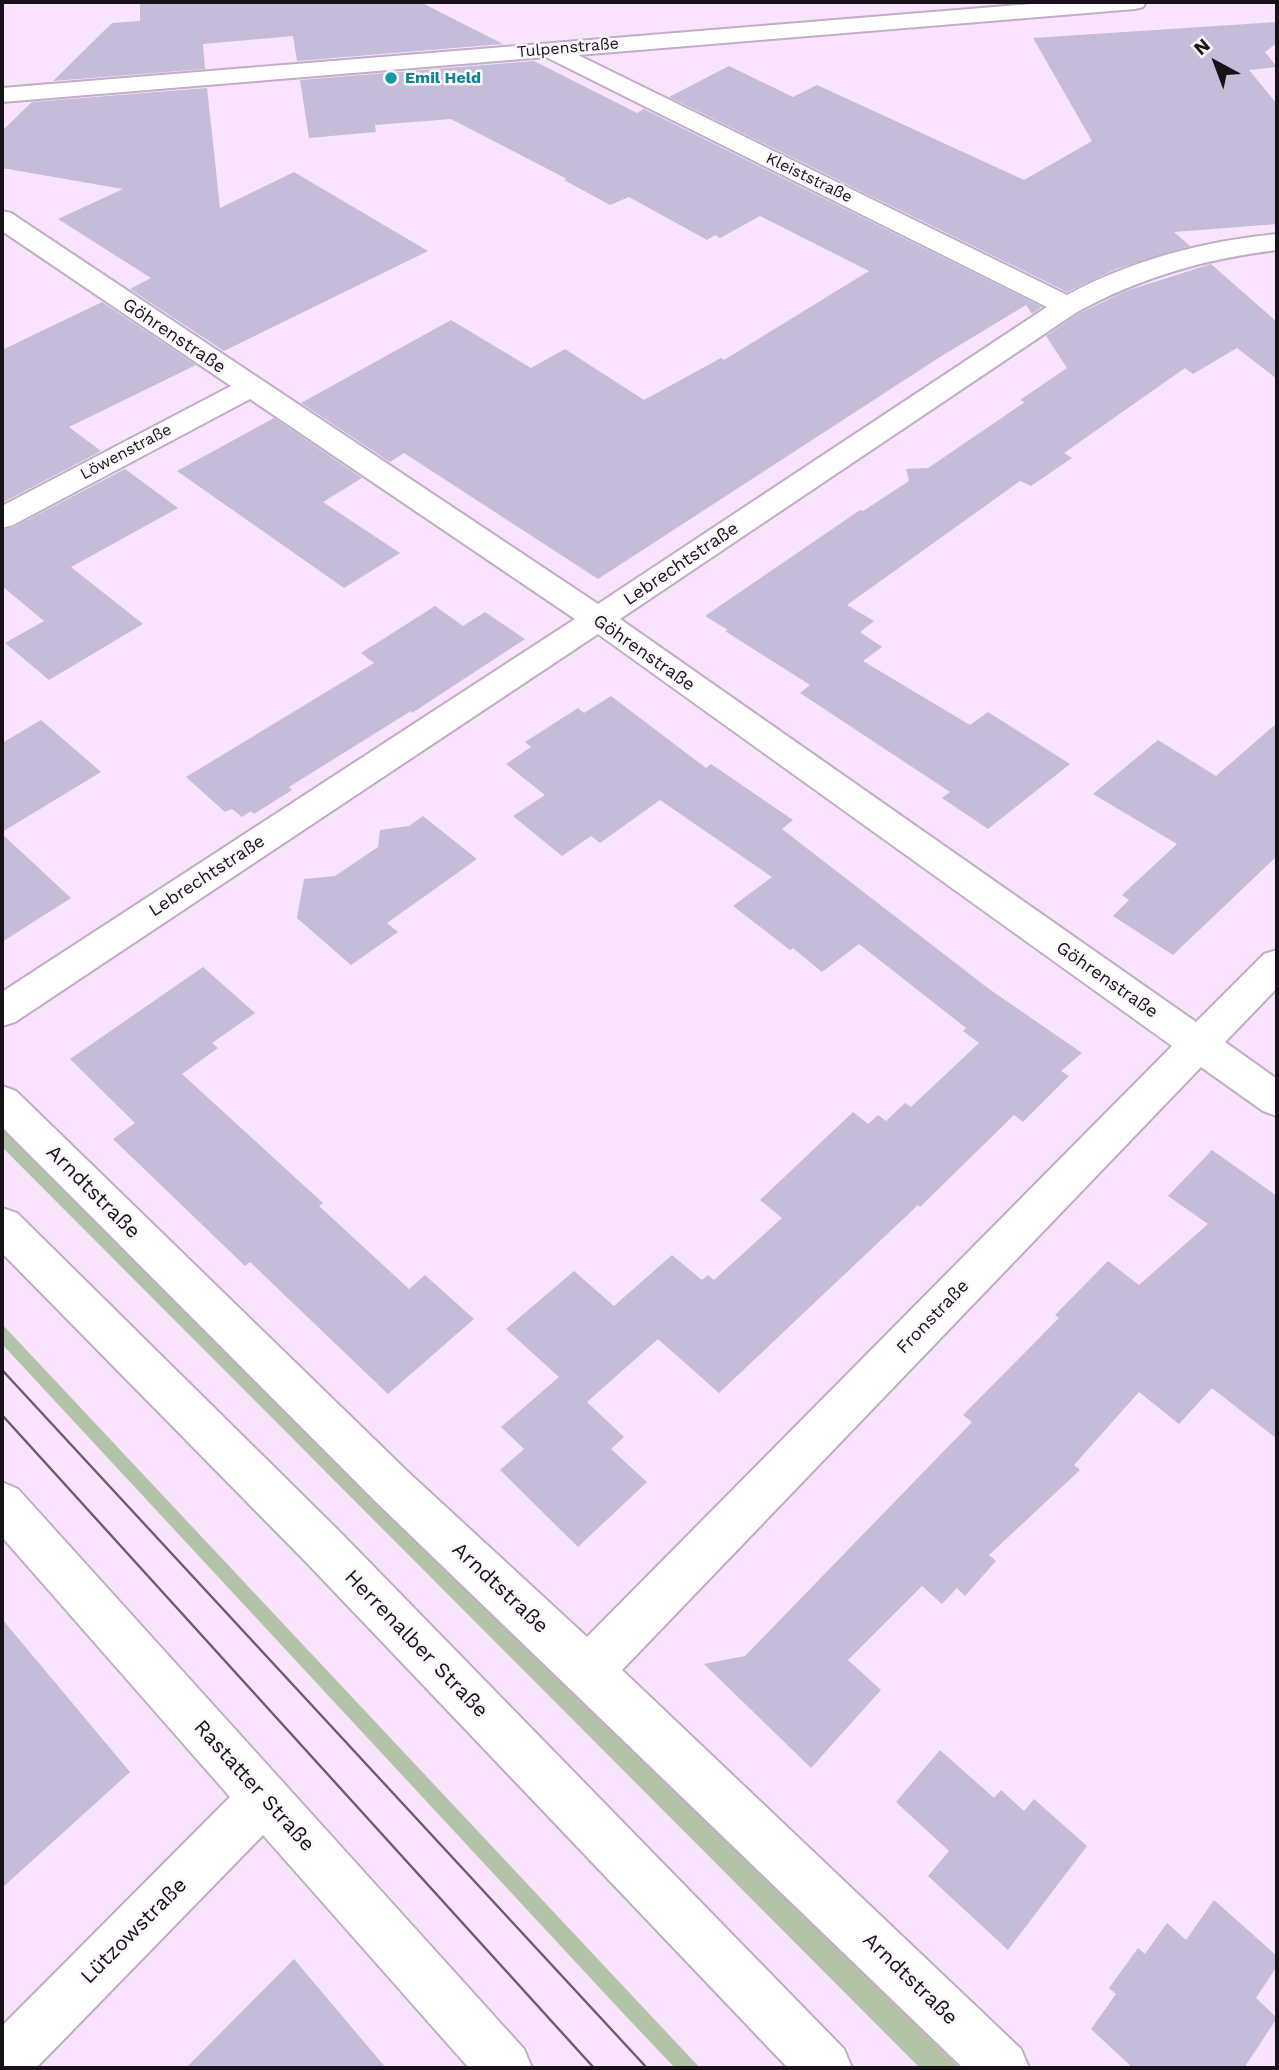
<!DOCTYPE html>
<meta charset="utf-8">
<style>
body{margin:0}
#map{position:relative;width:1279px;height:2070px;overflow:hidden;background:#f9e3fd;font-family:"Work Sans",sans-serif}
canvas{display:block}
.frame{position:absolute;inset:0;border:4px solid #19111a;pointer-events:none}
.north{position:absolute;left:1181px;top:28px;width:70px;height:70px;-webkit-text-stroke:5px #fbf7fc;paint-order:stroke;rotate:319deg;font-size:19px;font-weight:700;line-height:28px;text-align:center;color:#19111a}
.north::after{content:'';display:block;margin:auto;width:24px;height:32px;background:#19111a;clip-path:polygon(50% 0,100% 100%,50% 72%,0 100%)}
</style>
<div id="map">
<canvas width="1279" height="2070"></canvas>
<div class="frame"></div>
<div class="north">N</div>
</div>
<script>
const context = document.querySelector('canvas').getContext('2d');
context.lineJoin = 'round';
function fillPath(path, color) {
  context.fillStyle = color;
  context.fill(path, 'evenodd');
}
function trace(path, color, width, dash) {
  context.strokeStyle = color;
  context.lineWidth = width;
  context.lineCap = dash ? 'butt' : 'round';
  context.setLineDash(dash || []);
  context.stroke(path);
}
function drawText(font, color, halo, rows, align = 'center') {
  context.font = font + ' "Work Sans",sans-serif';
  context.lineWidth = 5;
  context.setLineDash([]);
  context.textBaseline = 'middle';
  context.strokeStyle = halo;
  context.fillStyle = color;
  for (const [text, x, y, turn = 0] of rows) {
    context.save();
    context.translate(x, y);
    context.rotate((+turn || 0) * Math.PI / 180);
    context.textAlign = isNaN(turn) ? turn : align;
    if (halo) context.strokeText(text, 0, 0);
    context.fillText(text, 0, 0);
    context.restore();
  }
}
fillPath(new Path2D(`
 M2 1125 368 1488 960 2068H920L2 1147Z
 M2 1324 700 2068H675L621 2011 2 1344Z`), '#b3c3a8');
fillPath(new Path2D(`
 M140 2H420L503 44 297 61 293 36 203 44 205 69 53 81 112 23 140 21Z
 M1277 22V43L1265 52 1277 67 1249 70 1277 104V224L1174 232 1190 246 1116 269 1067 292 669 97 729 66 793 97 817 85 1024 180 1092 141 1033 38Z
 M534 61 637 113 644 109 1042 307 1032 314 1026 305 940 357 598 579 404 453 390 462 301 403 451 320 531 368 565 349 644 400 721 358 724 360 869 271 760 216 720 238 715 235 707 240 629 197 610 205 564 180 567 179 451 119 375 125 376 132 309 138 300 80Z
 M207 88 220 208 294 172 428 251 224 351 130 289 151 278 58 219 123 189 2 168V131L32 102Z
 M1211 264 1277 322V379L1237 348 1193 374 1185 368 1064 453 1072 458 1031 486 1020 481 847 605 874 621 860 632 882 647 863 661 970 725 988 712 1070 764 988 829 942 798 950 792 800 693 810 685 725 631 728 630 705 616 860 510 863 511 909 481 906 469 928 468 1025 402 1020 400 1067 368 1046 336 1078 314 1126 291Z
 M102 302 196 365 69 427 101 451 2 503V350Z
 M274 418 362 478 323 502 400 553 344 588 177 471Z
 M125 469 178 508 71 567 143 624 49 680 5 643 44 621 2 586V530L14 527Z
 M435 606 463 626 485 612 525 639 412 713 411 711 289 787 292 790 254 814 251 811 242 817 232 809 225 812 186 777 374 663 361 653Z
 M611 696 706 768 711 764 793 820 782 829 989 989 1082 1053 1061 1071 1069 1076 1023 1122 1014 1115 920 1207 918 1205 719 1393 658 1339 587 1402 624 1437 611 1449 647 1482 578 1547 500 1470 524 1449 501 1427 559 1377 506 1329 574 1271 614 1306 672 1255 702 1280 708 1275 714 1280 782 1218 760 1200 853 1112 868 1124 878 1115 886 1121 905 1103 911 1107 979 1043 963 1031 966 1028 859 944 822 972 793 948 790 950 733 906 772 877 660 800 600 843 591 836 562 856 513 816 545 795 506 764 531 747 525 742 578 708 584 713Z
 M41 720 101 772 2 832V743Z
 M1277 723V856L1173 955 1113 916 1129 900 1122 895 1177 844 1093 794 1158 740 1216 776Z
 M423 816 477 859 387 923 398 932 351 965 297 918 304 879 335 876 378 847 380 830 409 826Z
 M2 834 71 898 2 942Z
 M203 967 255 1013 212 1043 218 1048 182 1074 323 1203 319 1206 409 1289 425 1275 474 1319 388 1394 250 1262 245 1266 113 1139 135 1123 70 1059Z
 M1212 1150 1277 1196V1439L1212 1388 1179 1424 1139 1392 1074 1465 1080 1470 989 1555 996 1561 965 1596 957 1588 942 1604 922 1586 848 1660 881 1690 811 1768 704 1664 745 1656 972 1422 963 1415 1059 1318 1055 1315 1108 1261 1139 1285 1208 1224 1168 1196Z
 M2 1619 130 1772 2 1888Z
 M940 1750 994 1798 1001 1790 1024 1811 1034 1799 1087 1846 1008 1950 928 1876 949 1851 896 1802Z
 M1214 1900 1277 1956V1966L1256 1998 1277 2018 1244 2068H1133L1091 2029 1116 1994 1109 1988 1138 1948 1145 1954 1167 1923 1186 1940Z
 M294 1959 386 2068H186Z`), '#c5bcd9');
const minor = new Path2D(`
 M1055 2H1146L1143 7 1135 9 578 55 1067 295C1132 260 1204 241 1277 234V250C1205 259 1141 277 1077 312L620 619 1196 1022 1264 954 1277 950V988L1225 1042 1277 1079V1116L1263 1111 1201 1067 622 1670 1021 2049 1029 2068H963L376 1502 2 1127V1086L16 1091 408 1472 587 1637 1172 1046 598 634 15 1022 2 1026V992L575 619 250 399 13 525 2 528V506L231 386 2 231V211L11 213 598 604 1047 307 546 57 2 102V88Z
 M2 1482 18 1489 524 2049 532 2068H469L263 1835 36 2068H2V2026L230 1797 2 1537Z`);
const secondary = new Path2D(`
 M2 1208 17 1213 339 1531 844 2049 852 2068H788L307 1563 2 1253Z`);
trace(minor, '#c1adc5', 4);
trace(secondary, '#c1adc5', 4);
fillPath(minor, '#fff');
fillPath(secondary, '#fff');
trace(new Path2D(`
 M2 1370 5 1373`), '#6a5d6c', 2);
trace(new Path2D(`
 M3 1371 647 2068
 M2 1415 594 2068`), '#6a5d6c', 2.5);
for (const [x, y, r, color] of [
 [391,78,7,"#0f9aa8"]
]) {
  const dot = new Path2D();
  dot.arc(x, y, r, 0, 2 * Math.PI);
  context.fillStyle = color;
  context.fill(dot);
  trace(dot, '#fbf7fc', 2.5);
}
drawText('16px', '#19111a', '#fbf7fc', [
 ["Tulpenstraße",568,48,-5],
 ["Kleiststraße",809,178,26],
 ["Löwenstraße",126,452,-28]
]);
drawText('bold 16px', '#0d838f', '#fbf7fc', [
 ["Emil Held",405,78]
], 'left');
drawText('18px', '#19111a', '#fbf7fc', [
 ["Göhrenstraße",174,336,34],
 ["Lebrechtstraße",681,564,-34],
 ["Göhrenstraße",644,653,35],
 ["Lebrechtstraße",207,876,-33],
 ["Göhrenstraße",1107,980,35],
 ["Fronstraße",933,1317,-46]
]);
drawText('21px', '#19111a', '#fbf7fc', [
 ["Arndtstraße",93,1192,45],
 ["Arndtstraße",500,1588,43],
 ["Herrenalber Straße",416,1644,46],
 ["Rastatter Straße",254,1786,48],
 ["Lützowstraße",134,1931,-45],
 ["Arndtstraße",910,1979,44]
]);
</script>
